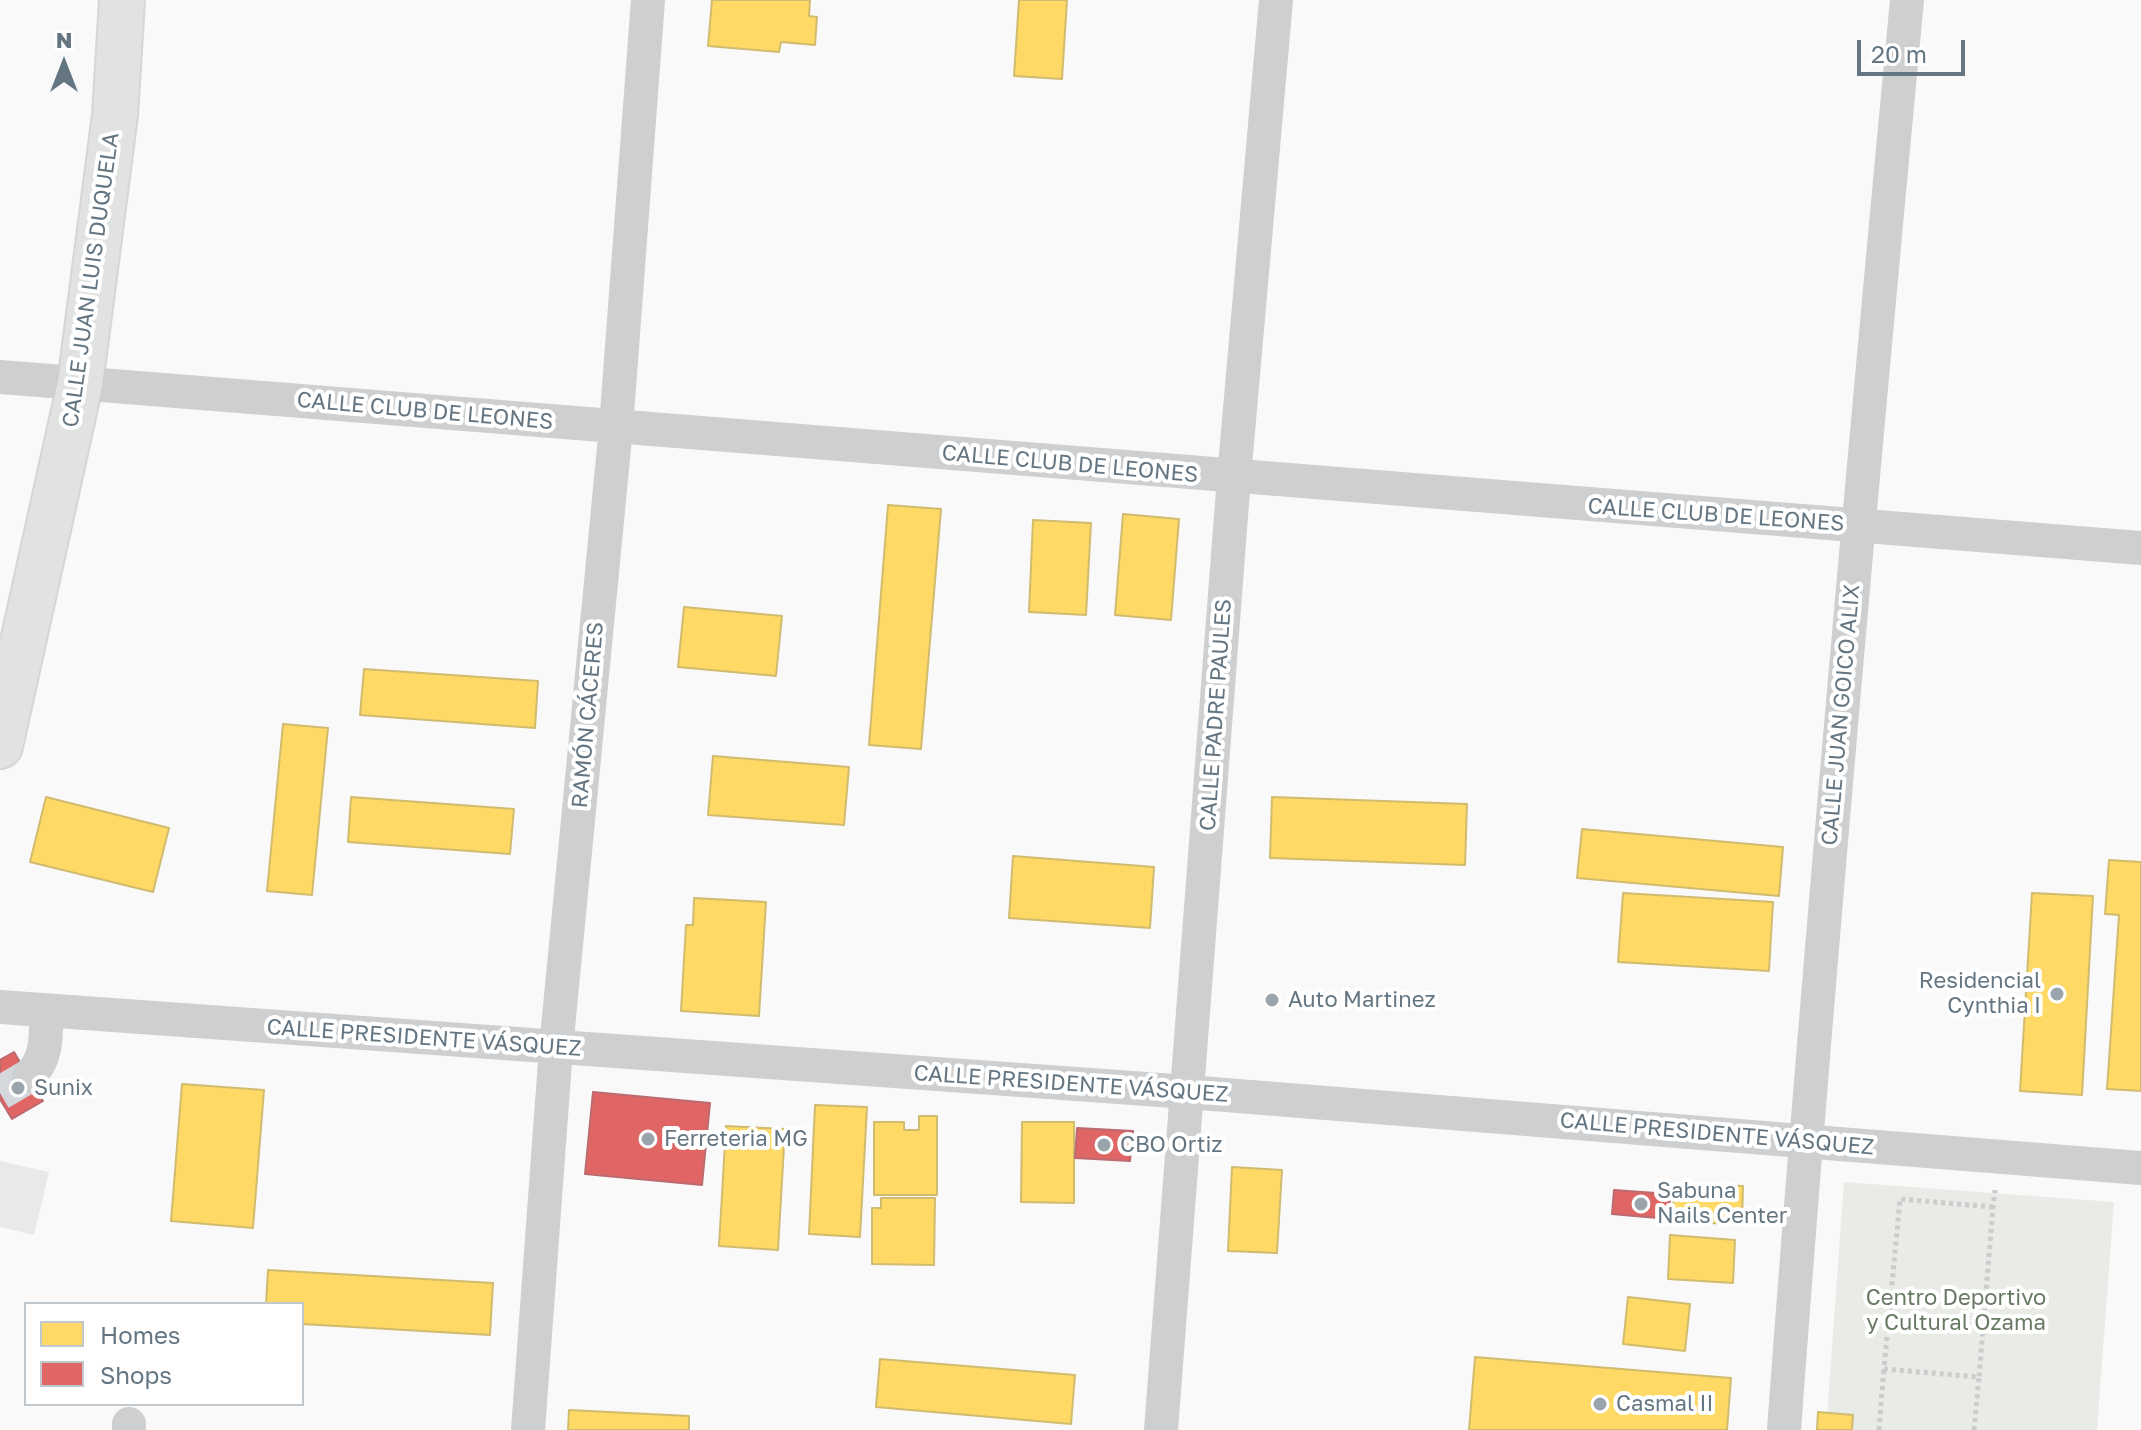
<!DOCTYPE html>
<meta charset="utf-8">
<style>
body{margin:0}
#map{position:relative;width:2141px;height:1430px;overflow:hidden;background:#f9f9f9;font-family:"Golos Text",sans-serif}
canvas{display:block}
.legend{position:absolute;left:24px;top:1302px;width:280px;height:104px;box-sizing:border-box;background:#fff;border:2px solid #c1c8cd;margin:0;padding:10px 14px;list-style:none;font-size:24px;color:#657683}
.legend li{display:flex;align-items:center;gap:16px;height:40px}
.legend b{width:40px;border:2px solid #c1c8cd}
.north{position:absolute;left:24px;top:24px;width:80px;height:80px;-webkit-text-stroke:6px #fff;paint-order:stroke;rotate:0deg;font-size:22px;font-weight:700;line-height:32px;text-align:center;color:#657683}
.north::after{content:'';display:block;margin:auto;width:28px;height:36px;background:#657683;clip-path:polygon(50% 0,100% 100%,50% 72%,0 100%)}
.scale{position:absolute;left:1857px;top:40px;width:108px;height:36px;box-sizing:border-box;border:4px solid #657683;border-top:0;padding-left:10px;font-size:24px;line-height:28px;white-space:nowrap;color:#657683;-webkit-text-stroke:6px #fff;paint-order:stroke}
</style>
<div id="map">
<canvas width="2141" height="1430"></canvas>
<ul class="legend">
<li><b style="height:22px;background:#ffd966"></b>Homes</li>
<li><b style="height:22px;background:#e06666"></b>Shops</li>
</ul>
<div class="north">N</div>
<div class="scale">20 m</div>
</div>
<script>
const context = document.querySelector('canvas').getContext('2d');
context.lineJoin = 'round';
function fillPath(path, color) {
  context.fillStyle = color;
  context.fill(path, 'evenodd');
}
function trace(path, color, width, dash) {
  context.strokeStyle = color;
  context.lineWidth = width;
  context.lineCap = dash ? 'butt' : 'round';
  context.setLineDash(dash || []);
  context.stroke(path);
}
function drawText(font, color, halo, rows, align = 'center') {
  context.font = font + ' "Golos Text",sans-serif';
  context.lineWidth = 8;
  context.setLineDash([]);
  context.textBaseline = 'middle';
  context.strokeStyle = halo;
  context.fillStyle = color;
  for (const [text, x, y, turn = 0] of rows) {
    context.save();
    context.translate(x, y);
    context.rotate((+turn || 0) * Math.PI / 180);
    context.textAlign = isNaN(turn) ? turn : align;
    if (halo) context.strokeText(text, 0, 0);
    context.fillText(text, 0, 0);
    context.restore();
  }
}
fillPath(new Path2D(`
 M0 1161 49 1172 34 1235 0 1227Z`), '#e8e9e9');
fillPath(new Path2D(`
 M1844 1182 2114 1202 2097 1430H1826Z`), '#e8ebe6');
const homes = new Path2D(`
 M712 0H810L809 16 817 17 815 45 781 42 779 52 708 46Z
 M1019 0H1067L1062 79 1014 76Z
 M888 505 941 509 921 749 869 745Z
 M1123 514 1179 519 1171 620 1115 615Z
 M1033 520 1091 523 1086 615 1029 612Z
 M684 607 782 616 776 676 678 667Z
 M364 669 538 681 535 728 360 715Z
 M283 724 328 728 312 895 267 891Z
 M713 756 849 767 844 825 708 815Z
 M46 797 169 828 153 892 30 862Z
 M351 797 514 809 510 854 348 842Z
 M1272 797 1467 804 1465 865 1270 858Z
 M1582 829 1783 847 1779 896 1577 878Z
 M1013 856 1154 867 1150 928 1009 918Z
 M2109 860 2141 862V1091L2107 1089 2119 915 2105 914Z
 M1623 893 1773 902 1769 971 1618 962Z
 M2032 893 2093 896 2082 1095 2020 1091Z
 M694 898 766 902 759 1016 681 1011 686 925H693Z
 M182 1084 264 1090 253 1228 171 1221Z
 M815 1105 867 1107 860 1237 809 1234Z
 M919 1116H937V1195H874V1122H904V1130H919Z
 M1022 1122H1074V1203L1021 1202Z
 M726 1126 785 1129 778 1250 719 1246Z
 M1232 1167 1282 1170 1277 1253 1228 1251Z
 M1674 1184 1743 1186 1742 1224 1673 1222Z
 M881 1198H935L934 1265 872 1264V1208H881Z
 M1670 1235 1735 1240 1733 1283 1668 1279Z
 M268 1270 493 1283 490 1335 302 1324V1304H266Z
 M1628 1297 1690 1304 1685 1351 1623 1344Z
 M1475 1357 1731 1378 1727 1430H1469Z
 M880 1359 1075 1375 1071 1424 876 1407Z
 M569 1410 689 1416V1430H568Z
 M1818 1412 1853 1415 1852 1430H1817Z`);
fillPath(homes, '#ffd966');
trace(homes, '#d1bb6f', 2);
const shops = new Path2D(`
 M14 1052 43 1101 12 1119 0 1099V1060Z
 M593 1092 710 1103 702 1185 585 1174Z
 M1077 1128 1133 1131 1130 1161 1075 1158Z
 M1614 1190 1670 1194 1669 1219 1612 1214Z`);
fillPath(shops, '#e06666');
trace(shops, '#bb6b6f', 2);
trace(new Path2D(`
 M0 1093 29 1076`), '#d4d8dc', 34, [34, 17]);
const major = new Path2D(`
 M0 746 80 384 115 115 122 0`);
trace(major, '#d5d6d7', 48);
trace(new Path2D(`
 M1993 1207 1900 1199 1884 1369 1979 1377 1993 1207 1995 1190
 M1879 1430 1884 1367
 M1974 1430 1979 1377`), '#cbcccd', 5, [4, 4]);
trace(new Path2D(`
 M0 377 2141 548
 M0 1007 1188 1092 2141 1168
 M29 1076C48 1059 46 1035 46 1011
 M129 1430V1424
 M528 1430 556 1048 616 427 648 0
 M1161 1430 1234 477 1276 0
 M1784 1430C1819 953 1862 476 1907 0`), '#cecfd0', 34);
trace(major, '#e1e2e2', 44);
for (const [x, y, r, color] of [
 [2057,994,8,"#99a4ac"],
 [1272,1000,8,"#99a4ac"],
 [18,1088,8,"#99a4ac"],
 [648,1139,8,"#99a4ac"],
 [1104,1145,8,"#99a4ac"],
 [1641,1204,8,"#99a4ac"],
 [1600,1404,8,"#99a4ac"]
]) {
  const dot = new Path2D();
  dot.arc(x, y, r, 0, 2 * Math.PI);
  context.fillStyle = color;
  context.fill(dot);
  trace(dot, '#fff', 3);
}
drawText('22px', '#657683', '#fff', [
 ["CALLE JUAN LUIS DUQUELA",91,280,-82],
 ["CALLE CLUB DE LEONES",425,411,5],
 ["CALLE CLUB DE LEONES",1070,464,5],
 ["CALLE CLUB DE LEONES",1716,515,4],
 ["RAMÓN CÁCERES",588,715,-85],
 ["CALLE PADRE PAULES",1216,715,-86],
 ["CALLE JUAN GOICO ALIX",1841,715,-85],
 ["CALLE PRESIDENTE VÁSQUEZ",424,1038,4],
 ["CALLE PRESIDENTE VÁSQUEZ",1071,1084,4],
 ["CALLE PRESIDENTE VÁSQUEZ",1717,1134,5]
]);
drawText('22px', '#657683', '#fff', [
 ["Residencial",2041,981,"right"],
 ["Cynthia I",2041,1006,"right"],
 ["Auto Martinez",1288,1000],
 ["Sunix",34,1088],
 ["Ferreteria MG",664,1139],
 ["CBO Ortiz",1120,1145],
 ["Sabuna",1657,1191],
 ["Nails Center",1657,1216],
 ["Casmal II",1616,1404]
], 'left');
drawText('22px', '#687a64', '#fff', [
 ["Centro Deportivo",1956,1298],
 ["y Cultural Ozama",1956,1323]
]);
</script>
